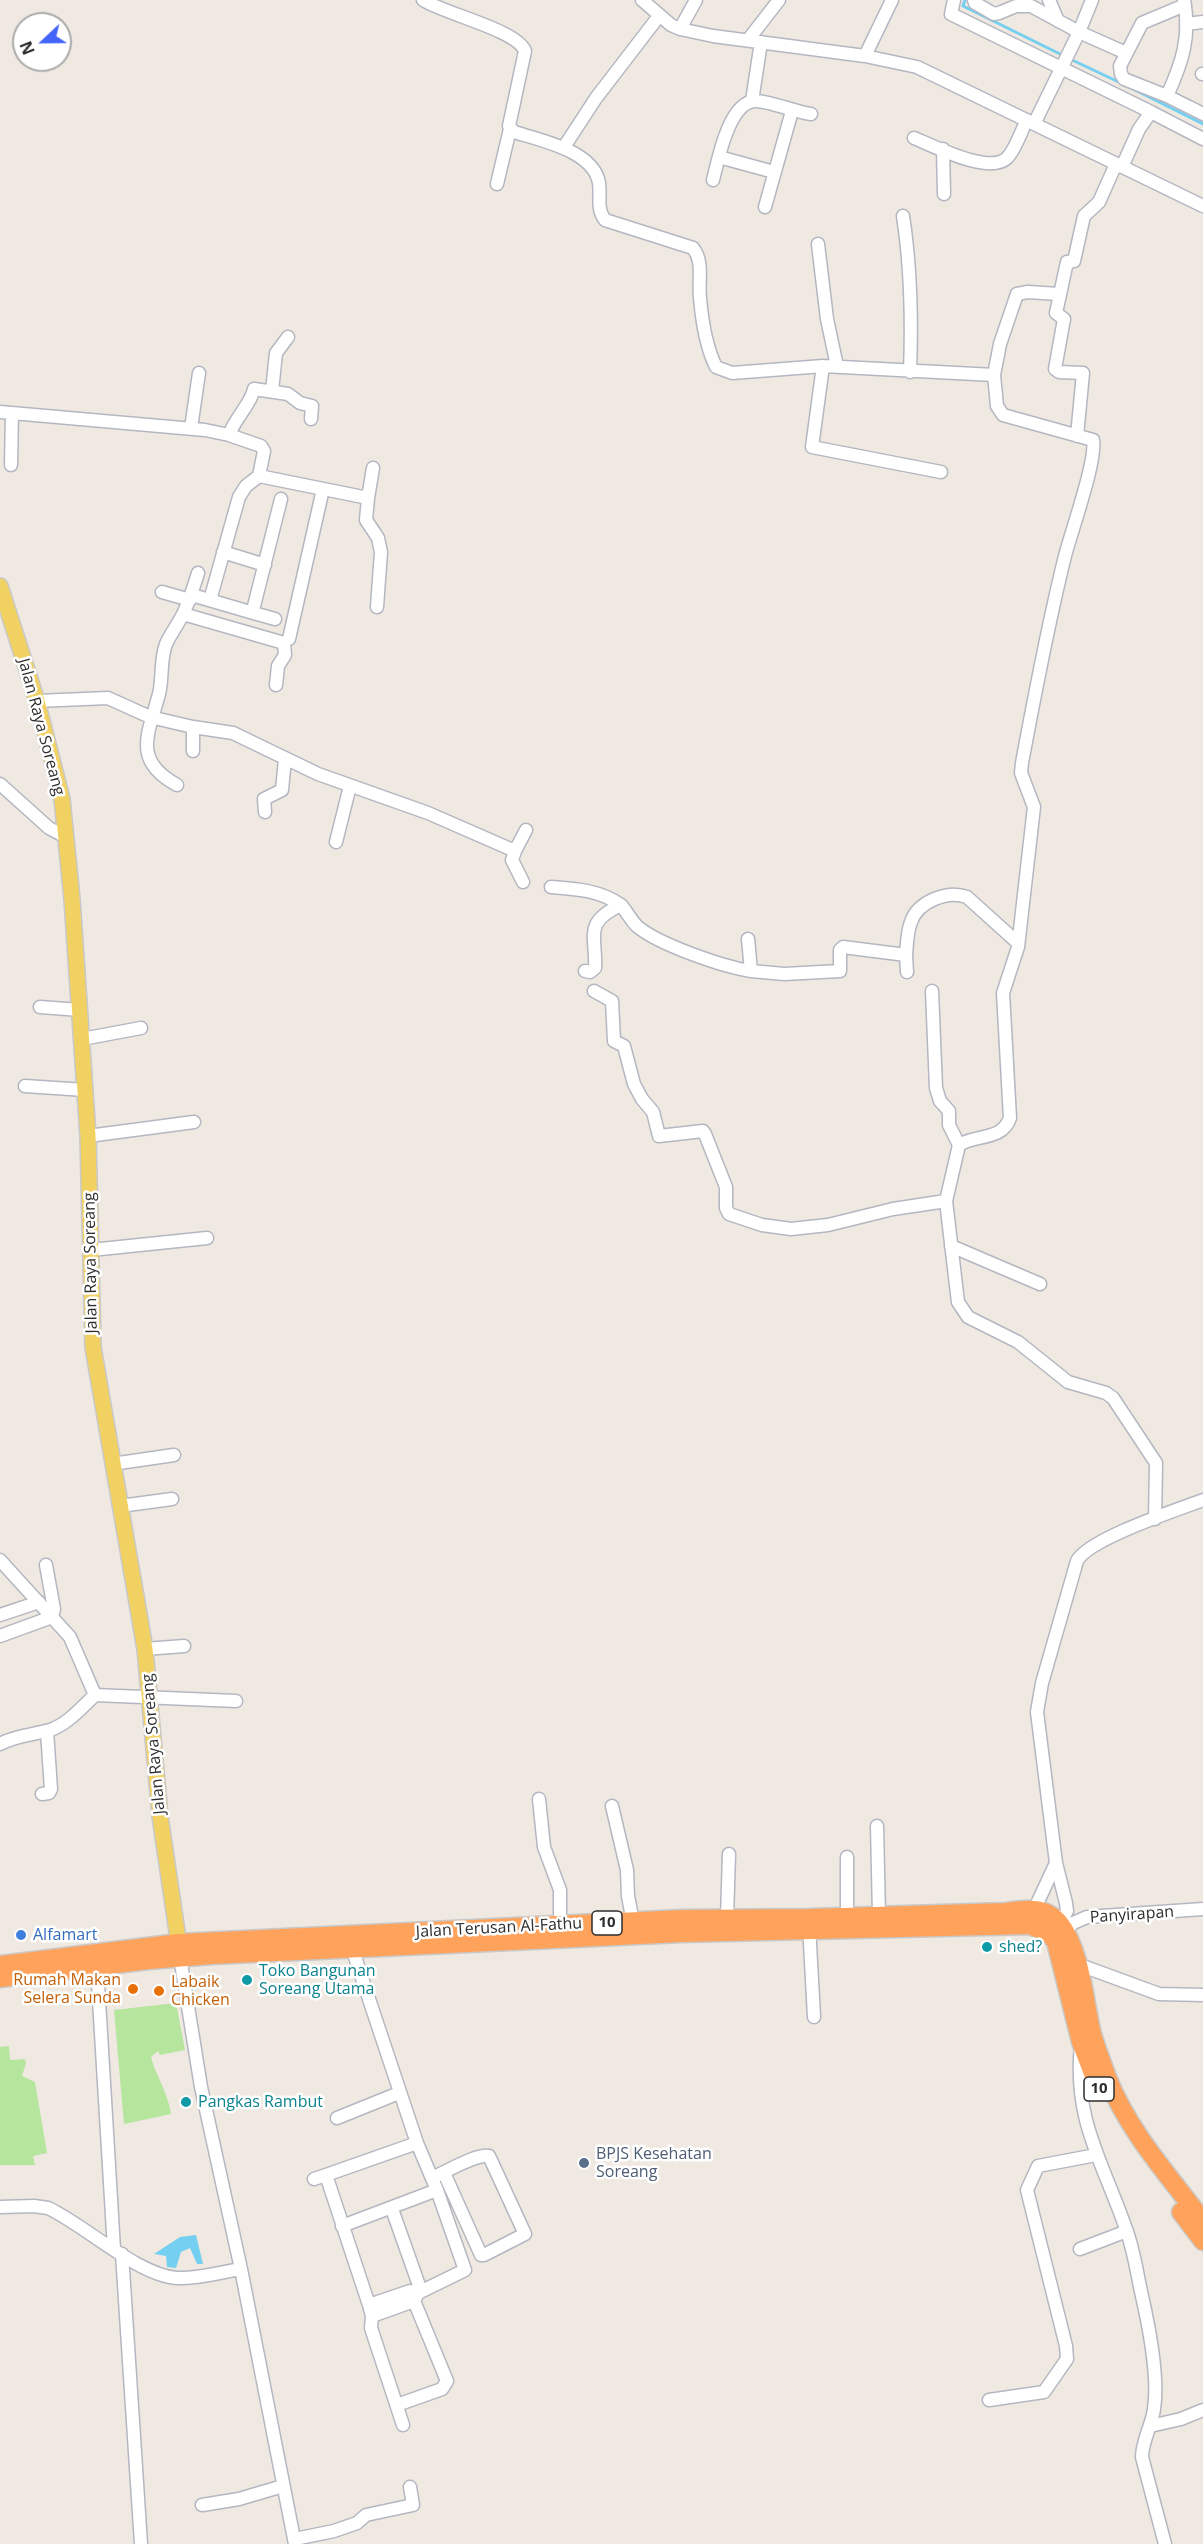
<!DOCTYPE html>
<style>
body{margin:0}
#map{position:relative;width:1203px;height:2544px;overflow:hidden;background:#efe9e1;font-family:"Open Sans",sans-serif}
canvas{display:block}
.north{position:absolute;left:12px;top:12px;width:60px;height:60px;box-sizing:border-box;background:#fff;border:2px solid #ababab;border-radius:50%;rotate:248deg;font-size:16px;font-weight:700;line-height:24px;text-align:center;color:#2e2e2e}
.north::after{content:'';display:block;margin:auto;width:21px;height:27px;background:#4264fb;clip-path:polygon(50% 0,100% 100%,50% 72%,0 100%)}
</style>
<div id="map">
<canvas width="1203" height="2544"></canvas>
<div class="north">N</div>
</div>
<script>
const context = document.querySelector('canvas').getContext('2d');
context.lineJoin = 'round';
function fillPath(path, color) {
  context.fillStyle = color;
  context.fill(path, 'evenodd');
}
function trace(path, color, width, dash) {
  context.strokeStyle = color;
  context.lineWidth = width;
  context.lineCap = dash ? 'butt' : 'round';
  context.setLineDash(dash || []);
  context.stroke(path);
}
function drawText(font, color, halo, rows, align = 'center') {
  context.font = font + ' "Open Sans",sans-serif';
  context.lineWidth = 5;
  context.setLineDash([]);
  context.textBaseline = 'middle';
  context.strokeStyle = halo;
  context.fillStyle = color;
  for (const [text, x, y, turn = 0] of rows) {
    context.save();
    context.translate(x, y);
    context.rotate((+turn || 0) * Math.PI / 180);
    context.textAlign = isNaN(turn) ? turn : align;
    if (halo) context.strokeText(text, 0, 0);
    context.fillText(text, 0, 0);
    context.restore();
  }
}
fillPath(new Path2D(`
 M176 2003 185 2050 160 2055 158 2051 151 2057C156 2076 168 2093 171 2114L124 2124 114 2010Z
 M9 2046 10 2060 25 2059 26 2063 22 2076 35 2082 47 2153 33 2156 35 2165H0V2047Z`), '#b6e59e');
fillPath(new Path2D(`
 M196 2235 203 2264H197L190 2248 181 2252 176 2268 167 2267 166 2256 154 2254 180 2237Z`), '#75cff0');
trace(new Path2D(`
 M965 0 963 6 1064 56
 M1070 59 1123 84
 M1129 87 1203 124`), '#75cff0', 3);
const minor = new Path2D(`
 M423 0C445 14 517 30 525 51L509 126 514 132C540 140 594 151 599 183 601 197 596 208 605 220L693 248C704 262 698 281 700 298 702 321 706 347 716 367L732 373 823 366 994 375 997 406 1003 415 1093 440C1097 460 1071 532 1065 556 1048 624 1035 693 1022 763L1021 773 1034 807 1018 947 1003 993 1010 1118C1002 1141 976 1134 959 1145L946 1201 958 1302 968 1317 1018 1342 1068 1382 1106 1393 1113 1398 1156 1463 1155 1519
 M642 0 671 25 680 29 713 36 865 56 917 67 1203 206
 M954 0 951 14 1151 112
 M974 0 975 3 994 14 999 13 1016 6H1031L1079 32 1126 53
 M1049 0 1058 21
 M1184 0C1191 37 1182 63 1167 96L1124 79 1121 74 1120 66 1142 23 1185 5
 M1186 24 1203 22
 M680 29 696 0
 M748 40 779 0
 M865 56 892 0
 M1202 74H1203
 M1167 96 1203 114
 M752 101 761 42
 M1034 124 1079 32 1092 0
 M914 138C934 146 989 175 1007 158 1016 149 1021 131 1027 120
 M564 147 596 98 659 16
 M943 149 944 194
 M719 157 774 172
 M1122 167 1139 129 1151 112 1203 139
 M713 180C718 160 729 102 755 101 766 100 796 112 811 114
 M497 184 510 129
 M765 207 792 111
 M903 216C911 268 912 319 910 372
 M818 244 827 319 837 366
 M823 366 812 447 941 472
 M994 375 1000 344 1017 294 1028 292 1058 294
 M272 391 276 353 288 337
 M0 412 205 430 229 435 261 446 264 451 259 476 246 486 239 497 210 600
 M191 428 199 373
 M229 435C235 418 251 404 254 389L288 394 300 403 312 406 311 419
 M1077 436 1083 373 1059 372 1055 369 1064 319 1056 313 1067 262 1074 261 1084 216 1099 202 1116 164
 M11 465 12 413
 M259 476 368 498 366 520 378 538 381 552 377 607
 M368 498 373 468
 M223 552 265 565
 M162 592 190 600
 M192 595 250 612 253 610 281 499
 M250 612 275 619
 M183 614 284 643 285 655 278 666 276 685
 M289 639 323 489
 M37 701 108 698 150 717 193 727 233 733 318 774 428 813 515 851 526 830
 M193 751V727
 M0 784 49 828 66 837
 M177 785C132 760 148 735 159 694 163 678 160 660 166 644 171 633 179 623 184 612 190 599 194 586 198 573
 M265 812 264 799 282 790 285 759
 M336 842 350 786
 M515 851 512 860 523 882
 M551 887C577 889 599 890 621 905
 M748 939 751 971 784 974 840 971V950L843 947 906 955C907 944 907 932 911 922 918 901 948 890 967 897L1018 943
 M906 955 907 972
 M585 971 590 972 595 968C597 937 582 923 621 905 627 912 632 922 638 927 660 945 724 967 751 971
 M594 991 612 1001 614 1041 624 1046 634 1084 642 1099 653 1112 659 1136 703 1131 705 1134 726 1187V1208L729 1214 762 1225 791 1229 828 1225 893 1209 946 1201
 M932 991 936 1088 940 1101 949 1111V1125L959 1145
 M40 1007 80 1010
 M82 1039 141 1028
 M25 1086 85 1090
 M88 1136 194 1122
 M951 1246 1040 1284
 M91 1250 207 1238
 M112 1464 174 1455
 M120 1506 172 1499
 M0 1560 70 1637 95 1695 236 1701
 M0 1615 39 1602
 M0 1636 52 1617 54 1609 46 1565
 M145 1649 184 1646
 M0 1744C16 1735 33 1735 50 1730 68 1724 82 1707 95 1695
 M42 1794 49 1793 51 1789 47 1731
 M539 1799 544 1847 560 1890V1925
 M612 1806 627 1870 628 1896 633 1922
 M877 1826 879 1915
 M847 1857V1916
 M1035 1908 1056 1863
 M727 1918 729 1854
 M1060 1924 1067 1911 1066 1903 1056 1863 1037 1712 1042 1683 1077 1561C1088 1539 1177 1510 1203 1500
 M809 1925 814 2017
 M1065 1932 1073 1923 1087 1917 1203 1909
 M180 1957 201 2087 241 2269 295 2544
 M1077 1964 1159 1994 1203 1995
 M97 1967 114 2249
 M1081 2045C1073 2120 1103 2162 1126 2229 1134 2250 1137 2274 1142 2296 1149 2327 1159 2377 1154 2409 1152 2425 1142 2441 1142 2457L1165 2544
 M337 2118 399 2093
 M432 2178C446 2172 475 2154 489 2156L525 2234 484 2255H481L444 2173
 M314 2179 326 2175
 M0 2207 34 2206 48 2208C85 2225 137 2275 177 2278 198 2279 221 2272 241 2269
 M392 2209 421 2291
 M342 2226 437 2190 417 2143 352 1948
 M1080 2249 1127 2231
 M122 2254 141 2544
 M418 2293 465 2270 437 2190
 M369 2305 410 2291 418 2293 414 2301 372 2316
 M989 2400 1044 2392 1067 2359 1066 2346 1027 2190 1038 2166 1096 2155
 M397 2405 442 2389 447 2381 410 2291
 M403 2425 371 2328 372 2316 369 2305 326 2175 417 2143
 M1150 2426 1181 2419 1203 2410
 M202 2505 239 2499 283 2486
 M295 2539 334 2531 357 2523 366 2515 413 2505 410 2487`);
const major = new Path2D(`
 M0 586 37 701 62 799 72 899 88 1136 93 1347 145 1649 160 1816 180 1952`);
const highway = new Path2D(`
 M0 1965 179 1943 682 1919 809 1918 1006 1912C1027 1909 1046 1906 1060 1924 1081 1951 1084 2001 1092 2034 1096 2048 1102 2063 1107 2077 1128 2131 1169 2176 1203 2221
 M0 1978 149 1960 212 1955 682 1933 1030 1925 1050 1934 1056 1942 1081 2042 1099 2089
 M1181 2212 1203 2241`);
trace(minor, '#b4b7c1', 15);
trace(major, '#c9c9c9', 18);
trace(highway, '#c9c9c9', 21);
trace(minor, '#fff', 12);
trace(major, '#f2d163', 15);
trace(highway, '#ffa35c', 18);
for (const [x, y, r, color] of [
 [21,1935,6,"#3f7fe0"],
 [987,1947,6,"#0f9aa8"],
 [247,1980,6,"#0f9aa8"],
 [133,1989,6,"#e8710a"],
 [159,1991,6,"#e8710a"],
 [186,2102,6,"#0f9aa8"],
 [584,2163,6,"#5c6f8a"]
]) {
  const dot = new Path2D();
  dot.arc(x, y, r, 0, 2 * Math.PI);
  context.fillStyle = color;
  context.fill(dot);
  trace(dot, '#fff', 2);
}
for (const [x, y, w] of [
 [607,1923,30],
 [1099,2089,30]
]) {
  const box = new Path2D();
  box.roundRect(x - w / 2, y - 12, w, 24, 4.5);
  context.fillStyle = '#fff';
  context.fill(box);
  trace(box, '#2e2e2e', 1.5);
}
drawText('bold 15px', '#2e2e2e', null, [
 ["10",607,1923],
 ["10",1099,2089]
]);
drawText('16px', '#2e2e2e', '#fff', [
 ["Jalan Raya Soreang",41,727,75],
 ["Jalan Raya Soreang",91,1263,-91],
 ["Jalan Raya Soreang",154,1744,-95],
 ["Panyirapan",1132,1915,-4],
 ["Jalan Terusan Al-Fathu",499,1928,-3]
]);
drawText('16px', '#366cbe', '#fff', [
 ["Alfamart",33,1935]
], 'left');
drawText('16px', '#0d838f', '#fff', [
 ["shed?",999,1947],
 ["Toko Bangunan",259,1971],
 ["Soreang Utama",259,1989],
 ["Pangkas Rambut",198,2102]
], 'left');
drawText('16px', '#c56008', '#fff', [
 ["Rumah Makan",121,1980],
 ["Selera Sunda",121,1998],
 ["Labaik",171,1982,"left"],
 ["Chicken",171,2000,"left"]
], 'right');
drawText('16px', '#4e5e75', '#fff', [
 ["BPJS Kesehatan",596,2154],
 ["Soreang",596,2172]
], 'left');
</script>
